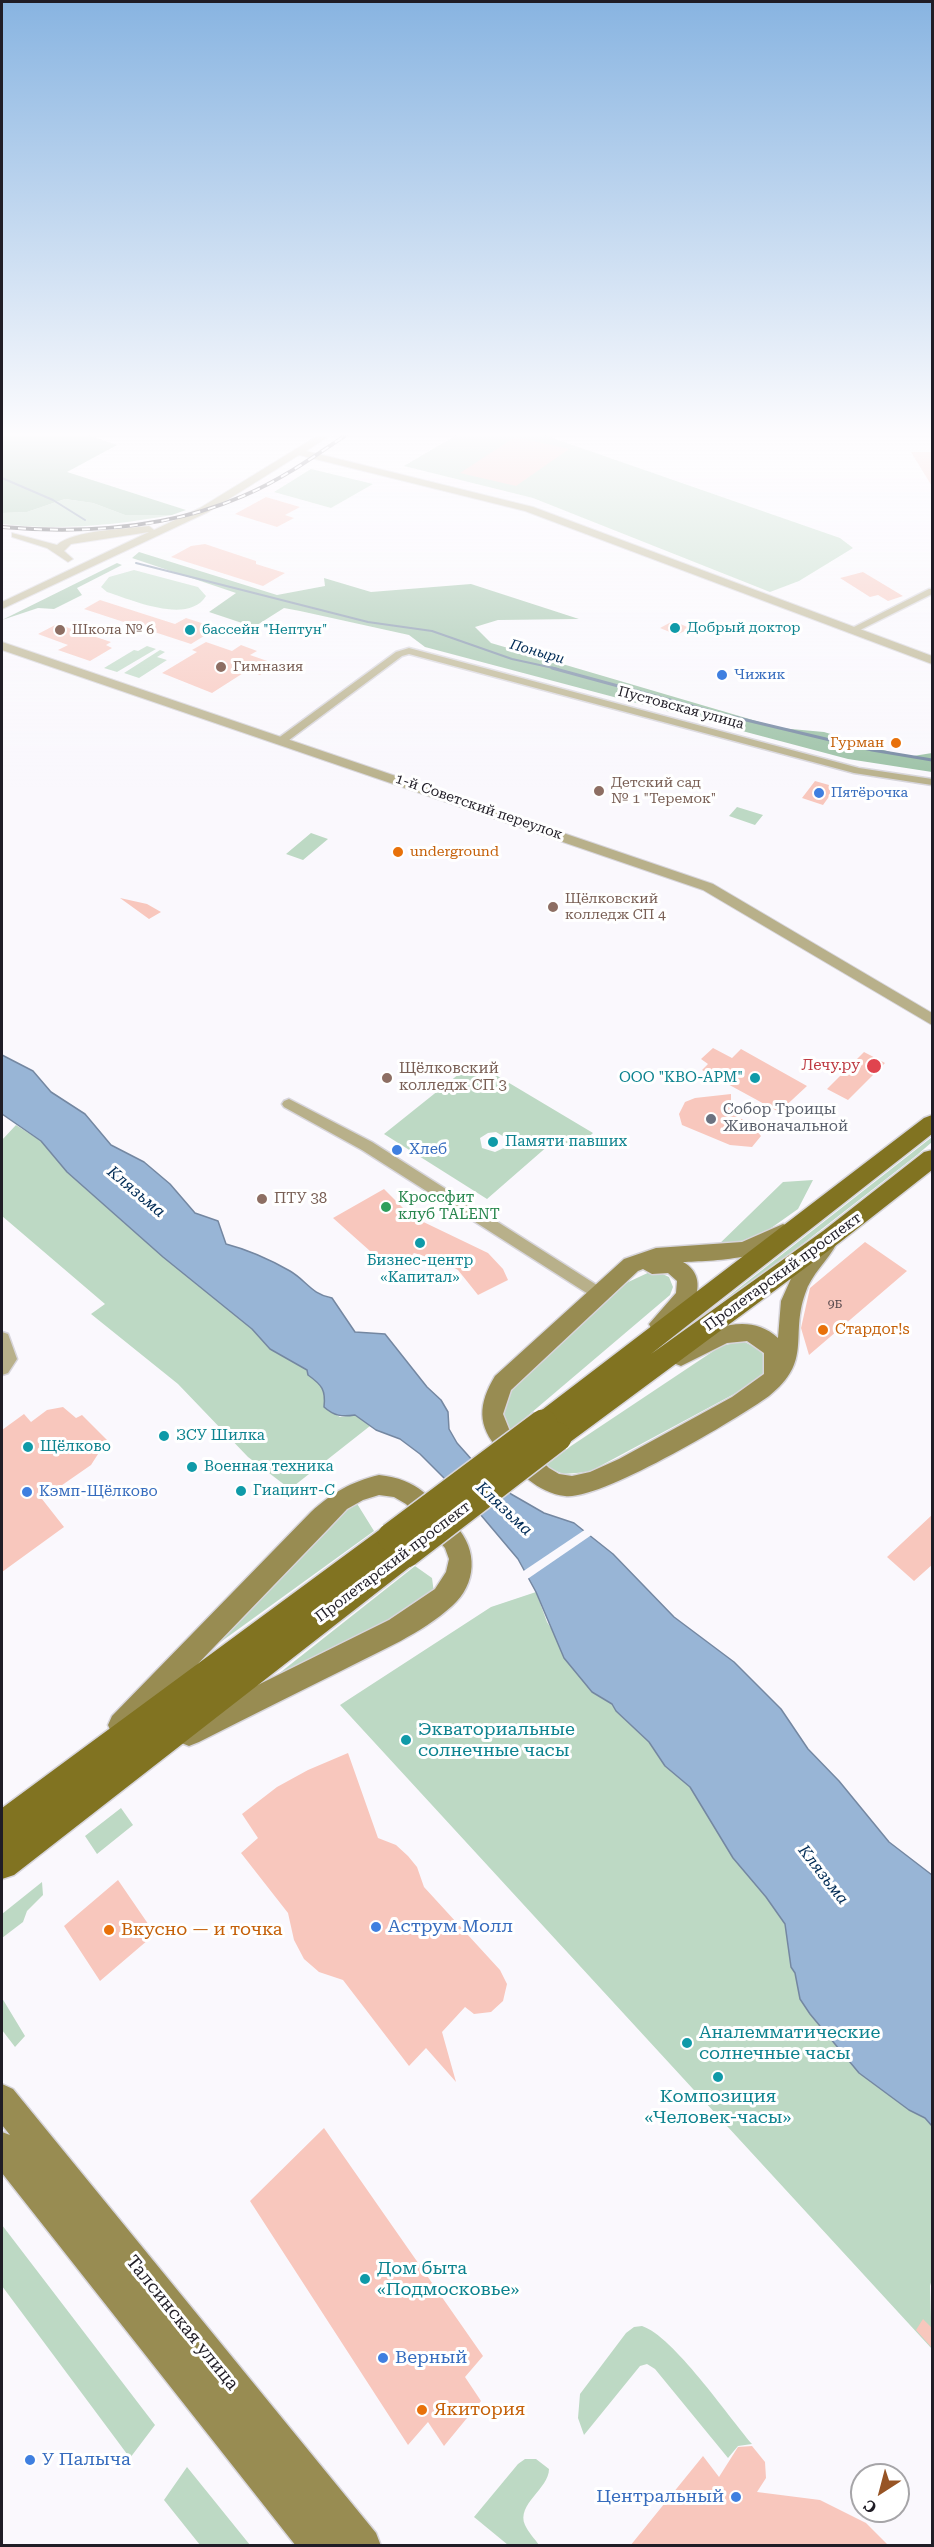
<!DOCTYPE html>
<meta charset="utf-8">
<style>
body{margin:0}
#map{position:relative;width:934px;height:2547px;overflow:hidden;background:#faf8fd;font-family:"Roboto Serif",serif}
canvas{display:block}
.frame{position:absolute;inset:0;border:3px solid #201d26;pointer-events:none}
.north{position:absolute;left:850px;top:2463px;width:60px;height:60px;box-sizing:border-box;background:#fff;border:2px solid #a6a5a8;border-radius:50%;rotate:216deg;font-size:16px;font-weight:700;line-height:24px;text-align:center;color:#201d26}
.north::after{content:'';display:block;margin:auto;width:21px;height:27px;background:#975425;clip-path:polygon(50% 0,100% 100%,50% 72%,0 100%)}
</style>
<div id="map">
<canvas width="934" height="2547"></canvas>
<div class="frame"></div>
<div class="north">С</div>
</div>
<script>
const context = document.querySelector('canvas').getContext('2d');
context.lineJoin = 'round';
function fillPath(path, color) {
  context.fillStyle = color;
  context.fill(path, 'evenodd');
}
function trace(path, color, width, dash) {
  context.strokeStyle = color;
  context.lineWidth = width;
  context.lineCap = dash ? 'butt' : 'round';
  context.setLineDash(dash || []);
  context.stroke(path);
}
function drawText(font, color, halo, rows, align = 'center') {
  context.font = font + ' "Roboto Serif",serif';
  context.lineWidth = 6;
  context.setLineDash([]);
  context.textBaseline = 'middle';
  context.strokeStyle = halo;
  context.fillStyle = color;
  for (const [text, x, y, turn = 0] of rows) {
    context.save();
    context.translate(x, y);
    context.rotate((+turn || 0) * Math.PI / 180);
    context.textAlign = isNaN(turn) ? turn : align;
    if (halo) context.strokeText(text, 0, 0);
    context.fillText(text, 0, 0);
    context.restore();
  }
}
fillPath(new Path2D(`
 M460 433H538L840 538 853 548 799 581 770 592 533 498 404 466Z
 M311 469 373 484 331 508 274 492Z
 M65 499 93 503 125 515H172C116 525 58 531 2 524V513L27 512Z
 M134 570 198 587 206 596C188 625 132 600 107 592L101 587 109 577Z
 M147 646 156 649 117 672 104 668 134 650 138 651Z
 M160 650 165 652 157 657 167 660 139 678 124 673Z
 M737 807 763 815 755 825 729 816Z
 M311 833 328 839 303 860 286 854Z
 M474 1062 593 1133 576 1149 557 1138 487 1199 384 1134ZM496 1132 506 1138V1147L495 1152 482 1148 480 1138 488 1133Z
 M16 1125 41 1141 67 1172 163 1257 252 1329 270 1349 307 1370 308 1375C323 1385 325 1390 324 1407L340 1417 355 1415 370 1426 290 1489 248 1457 178 1384 91 1314 105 1304 2 1216V1140Z
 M932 1137V1142L917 1155 715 1312 711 1310Z
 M813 1180 798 1209 757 1238 746 1243 714 1249 783 1182Z
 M654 1270 669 1277 673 1287 670 1295 511 1430 502 1418 506 1398 513 1389 624 1284Z
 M743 1341 762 1351 767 1371 749 1386 589 1472 563 1474 545 1466 571 1446 721 1346Z
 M356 1502 374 1531 215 1646 338 1515Z
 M415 1566 432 1578 434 1593 403 1615 272 1679Z
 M536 1592 547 1622 592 1692 612 1704 616 1711 649 1742 665 1766 690 1787 733 1858 766 1897 785 1924 791 1967 795 1973 800 1999 859 2073 909 2110 925 2118 932 2126V2279L930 2286 932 2349 340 1705 491 1607Z
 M121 1808 133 1825 97 1854 85 1836Z
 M42 1882 43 1895 27 1911 23 1922 2 1938V1914Z
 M2 1998 25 2036 15 2047 2 2030Z
 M2 2225 155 2425 130 2458 2 2286Z
 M642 2326C673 2336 728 2416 752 2444L738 2446 728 2458 655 2369 647 2364 640 2366 584 2435 578 2418 580 2394 626 2333 634 2327Z
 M525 2459H536L549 2469C549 2489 516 2504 525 2525 528 2532 535 2539 539 2545H508L474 2517 518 2464Z
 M187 2467 250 2545H200L164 2500Z`), '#bdd9c4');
fillPath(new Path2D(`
 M82 433 117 445 67 472 186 510 172 515H125L93 503 65 499 27 512 2 513V434Z
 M139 552 277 595 325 586 324 578 371 592 471 584 579 619 498 620 475 627 491 643 780 728 824 732 907 757 932 753V772L848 759 425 647 409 635 300 611 284 608 254 627 209 612 236 593 132 558Z
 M117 563 122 565 77 588 82 595 54 609 38 608 2 620Z`), '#9bc1a5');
const water = new Path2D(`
 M2 1055 33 1071 51 1092 85 1114 111 1145 144 1162 170 1184 195 1213 218 1221 226 1244C249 1250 269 1259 290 1271 307 1281 311 1294 332 1298L355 1332 385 1334 427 1387 441 1400 448 1412 449 1429 457 1443 473 1461 511 1494 544 1513 574 1523 613 1554 674 1617 734 1662 781 1709 808 1749 839 1781 889 1842 932 1875V2126L925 2118 909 2110 859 2073 810 2014 800 1999 795 1973 791 1967 785 1924 766 1897 733 1858 690 1787 665 1766 649 1742 616 1711 612 1704 592 1692 564 1658 536 1592 518 1559 480 1514 420 1454 400 1439 376 1430 355 1415C342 1417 334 1416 324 1407 326 1390 322 1385 308 1375L307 1370 270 1349 252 1329 163 1257 67 1172 41 1141 2 1114Z`);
fillPath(water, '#98b5d6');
trace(water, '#7487a1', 1.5);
fillPath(new Path2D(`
 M586 1529 593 1534 526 1580 522 1572Z`), '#faf8fd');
trace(new Path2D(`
 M2 478 53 500 85 520
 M136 563 368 622 432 631 512 659 558 669`), '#7487a1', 2);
trace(new Path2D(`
 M552 668 721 714 872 750 932 760`), '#7487a1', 3);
fillPath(new Path2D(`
 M515 437 569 449 516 486 460 473Z
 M911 452H933V488Z
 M266 497 300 507 285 515 294 518 277 527 235 514Z
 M205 544 256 561V564L285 573 263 586 171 557 191 546Z
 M863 572 903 596 888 601 878 595 870 597 840 578Z
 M100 600 175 624 186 618 217 628 191 644 84 609Z
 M673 621 690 628 677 635 660 628Z
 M57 624 111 642 106 645 112 648 90 661 58 650 68 645 38 634Z
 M206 642 232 651 241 645 257 651 250 655 276 664 260 675 248 670 212 693 162 673 197 652 192 650Z
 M815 781 836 787 823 805 802 798Z
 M120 898 147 904 161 912 149 919Z
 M713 1048 732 1058 741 1049 807 1086 779 1112 702 1070 708 1064 701 1059Z
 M864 1052 885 1063 848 1100 827 1089Z
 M731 1094V1113L752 1125 761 1136 752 1147 730 1145 682 1125 679 1114 685 1102 695 1098Z
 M384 1189 411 1216 488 1253 503 1269 508 1280 478 1295 458 1270 444 1262 414 1253 400 1268 370 1251 333 1218Z
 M865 1242 907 1271 809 1355 801 1328 810 1288Z
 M63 1407 76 1418 82 1415 107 1440 91 1465 42 1499 64 1527 2 1572V1430L24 1414 31 1422 47 1410Z
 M933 1514V1564L914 1581 887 1557Z
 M348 1753 378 1838 396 1845 408 1856 417 1867 424 1887 500 1970 507 1984 503 2001 491 2012 474 2014 465 2007 442 2032 456 2082 426 2048 409 2066 343 1980 319 1972 304 1959 294 1940 288 1913 241 1853 258 1838 242 1814 277 1787 308 1770Z
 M118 1880 155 1934 100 1981 64 1926Z
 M324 2128 483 2356 465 2377 481 2401 444 2446 428 2422 408 2445 250 2201Z
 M923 2319 933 2329V2349L916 2330Z
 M752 2446 765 2462 766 2478 757 2492 820 2500 866 2523 889 2546H630L703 2456 719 2477 738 2447Z`), '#f8c7bd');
const minor = new Path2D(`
 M929 589H932V594L856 632 848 630Z
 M409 648 859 768 932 779V785L854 773 409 654 402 656 285 743H277V739L396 652Z
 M289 1099 372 1142 603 1289 606 1293 603 1297H593L362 1150 284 1107 282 1104 284 1101Z
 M2 1332 8 1334 17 1359 8 1373 2 1375Z`);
const tertiary = new Path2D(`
 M322 433H334L306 451 533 507 932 656V664L525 511 299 455 208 512 2 609V602L149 532 71 544 64 551 73 559 68 562 47 548 12 537V533L57 545C74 530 125 529 149 526L154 530 200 508Z
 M2 642 713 884 932 1013V1025L703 890 2 650Z`);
const secondary = new Path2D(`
 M783 1224 790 1227 793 1232C779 1259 710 1261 683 1262 720 1282 678 1339 652 1330L649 1324 676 1293 677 1281 668 1273 652 1274 643 1269 638 1271 511 1390 503 1414 509 1429 549 1468 559 1474 572 1476 590 1472 619 1459 732 1397 764 1374V1353L747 1341 727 1343 681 1366 673 1363 670 1357C674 1348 683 1345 691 1340 719 1325 752 1314 778 1338L781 1301 794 1272 820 1237 827 1235 834 1237 837 1243C828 1261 811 1274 805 1294 790 1337 813 1361 769 1396 737 1419 600 1501 565 1496 537 1493 517 1470 499 1450 477 1426 478 1404 495 1376L624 1259 656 1248 742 1242Z
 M379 1475C418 1479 431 1498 456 1526 478 1550 477 1584 452 1606 421 1634 382 1650 345 1669 296 1693 247 1718 199 1742L189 1746 179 1742 176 1733 179 1724 389 1620 435 1589 446 1572 449 1559 445 1548 406 1504 394 1497 379 1495 363 1500 347 1509 329 1528 130 1734 121 1738 112 1734 108 1725 112 1716 311 1512C333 1492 351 1482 379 1475Z
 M2 2084 13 2089 376 2533 381 2546H296L2 2173V2132L10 2135 2 2125Z`);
const primary = new Path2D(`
 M932 1115V1134L651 1354 823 1231 924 1152 932 1150V1170L839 1243 566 1445 557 1448 548 1445 545 1434 534 1432 530 1424 534 1416 924 1118Z
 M392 1524 402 1528 406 1537 404 1541 416 1544 420 1553 416 1562 14 1875 2 1879V1808L382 1528Z`);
trace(minor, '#d7d5db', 3);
trace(tertiary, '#d7d5db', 2);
trace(secondary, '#d7d5db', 3);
trace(primary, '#d7d5db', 3);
fillPath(minor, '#b8b08a');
fillPath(tertiary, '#b8b08a');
fillPath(secondary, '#988c52');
fillPath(primary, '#817321');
const rail = new Path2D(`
 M2 527C84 534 167 529 243 496 281 480 315 456 349 433`);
trace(rail, '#3e3c44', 4);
trace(rail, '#fff', 2, [8]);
const primaryBridge = new Path2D(`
 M392 1537 543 1424
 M406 1553 557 1437`);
trace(primaryBridge, '#d7d5db', 32, []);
trace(primaryBridge, '#817321', 29);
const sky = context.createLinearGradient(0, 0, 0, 790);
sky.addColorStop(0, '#88b4e1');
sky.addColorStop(0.55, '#fdfcfe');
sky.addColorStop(1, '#fdfcfe00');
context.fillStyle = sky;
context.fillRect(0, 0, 934, 790);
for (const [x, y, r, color] of [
 [675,628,6,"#0f9aa8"],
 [60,630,6,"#8d6e63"],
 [190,630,6,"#0f9aa8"],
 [221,667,6,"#8d6e63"],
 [722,675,6,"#3f7fe0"],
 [896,743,6,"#e8710a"],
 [599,791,6,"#8d6e63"],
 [819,793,6,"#3f7fe0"],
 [398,852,6,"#e8710a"],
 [553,907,6,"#8d6e63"],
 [874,1066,8,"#e0444e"],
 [387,1078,6,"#8d6e63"],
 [755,1078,6,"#0f9aa8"],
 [711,1119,6,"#6b7280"],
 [493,1142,6,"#0f9aa8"],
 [397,1150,6,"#3f7fe0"],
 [262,1199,6,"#8d6e63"],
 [386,1207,6,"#2e9e5b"],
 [420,1243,6,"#0f9aa8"],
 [823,1330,6,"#e8710a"],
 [164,1436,6,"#0f9aa8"],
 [28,1447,6,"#0f9aa8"],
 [192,1467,6,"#0f9aa8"],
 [241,1491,6,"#0f9aa8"],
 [27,1492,6,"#3f7fe0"],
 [406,1740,6,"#0f9aa8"],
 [376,1927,6,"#3f7fe0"],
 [109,1930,6,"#e8710a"],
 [687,2043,6,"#0f9aa8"],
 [718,2077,6,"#0f9aa8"],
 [365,2279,6,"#0f9aa8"],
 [383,2358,6,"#3f7fe0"],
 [422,2410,6,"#e8710a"],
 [30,2460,6,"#3f7fe0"],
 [736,2497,6,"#3f7fe0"]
]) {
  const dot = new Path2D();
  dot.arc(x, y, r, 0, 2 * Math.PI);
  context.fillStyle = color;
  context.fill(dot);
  trace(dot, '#fff', 2);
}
drawText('12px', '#56484c', null, [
 ["9Б",835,1304]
]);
drawText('14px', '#0d838f', '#fff', [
 ["Добрый доктор",687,628],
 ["бассейн \"Нептун\"",202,630]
], 'left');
drawText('14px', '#785e54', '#fff', [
 ["Школа № 6",72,630],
 ["Гимназия",233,667],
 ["Детский сад",611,783],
 ["№ 1 \"Теремок\"",611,799],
 ["Щёлковский",565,899],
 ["колледж СП 4",565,915]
], 'left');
drawText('italic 14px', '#002b55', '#fff', [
 ["Поныри",537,652,16]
]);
drawText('14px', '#366cbe', '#fff', [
 ["Чижик",734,675],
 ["Пятёрочка",831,793]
], 'left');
drawText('14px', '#201d26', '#fff', [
 ["Пустовская улица",681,708,15],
 ["1-й Советский переулок",479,807,19]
]);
drawText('14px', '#c56008', '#fff', [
 ["Гурман",884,743],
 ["underground",410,852,"left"]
], 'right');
drawText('15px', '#be3a42', '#fff', [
 ["Лечу.ру",860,1066]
], 'right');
drawText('15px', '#785e54', '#fff', [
 ["Щёлковский",399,1069],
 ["колледж СП 3",399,1086],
 ["ПТУ 38",274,1199]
], 'left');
drawText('15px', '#0d838f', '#fff', [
 ["ООО \"КВО-АРМ\"",743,1078,"right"],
 ["Памяти павших",505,1142],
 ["Бизнес-центр",420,1261,"center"],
 ["«Капитал»",420,1278,"center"],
 ["ЗСУ Шилка",176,1436],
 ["Щёлково",40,1447],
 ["Военная техника",204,1467],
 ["Гиацинт-С",253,1491]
], 'left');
drawText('15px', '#5b616d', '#fff', [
 ["Собор Троицы",723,1110],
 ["Живоначальной",723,1127]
], 'left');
drawText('15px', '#366cbe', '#fff', [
 ["Хлеб",409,1150],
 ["Кэмп-Щёлково",39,1492]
], 'left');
drawText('15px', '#27864d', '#fff', [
 ["Кроссфит",398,1198],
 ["клуб TALENT",398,1215]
], 'left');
drawText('15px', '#201d26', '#fff', [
 ["Пролетарский проспект",783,1272,-36],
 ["Пролетарский проспект",393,1562,-37]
]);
drawText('15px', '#c56008', '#fff', [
 ["Стардог!s",835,1330]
], 'left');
drawText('italic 16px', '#002b55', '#fff', [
 ["Клязьма",136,1192,40],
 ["Клязьма",504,1509,43],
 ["Клязьма",823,1875,52]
]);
drawText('18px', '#0d838f', '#fff', [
 ["Экваториальные",418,1730],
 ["солнечные часы",418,1751],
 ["Аналемматические",699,2033],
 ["солнечные часы",699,2054],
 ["Композиция",718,2097,"center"],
 ["«Человек-часы»",718,2118,"center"],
 ["Дом быта",377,2269],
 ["«Подмосковье»",377,2290]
], 'left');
drawText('18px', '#366cbe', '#fff', [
 ["Аструм Молл",388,1927],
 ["Верный",395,2358],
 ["У Палыча",42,2460],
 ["Центральный",724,2497,"right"]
], 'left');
drawText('18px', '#c56008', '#fff', [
 ["Вкусно — и точка",121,1930],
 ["Якитория",434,2410]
], 'left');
drawText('18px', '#201d26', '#fff', [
 ["Талсинская улица",182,2323,51]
]);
</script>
